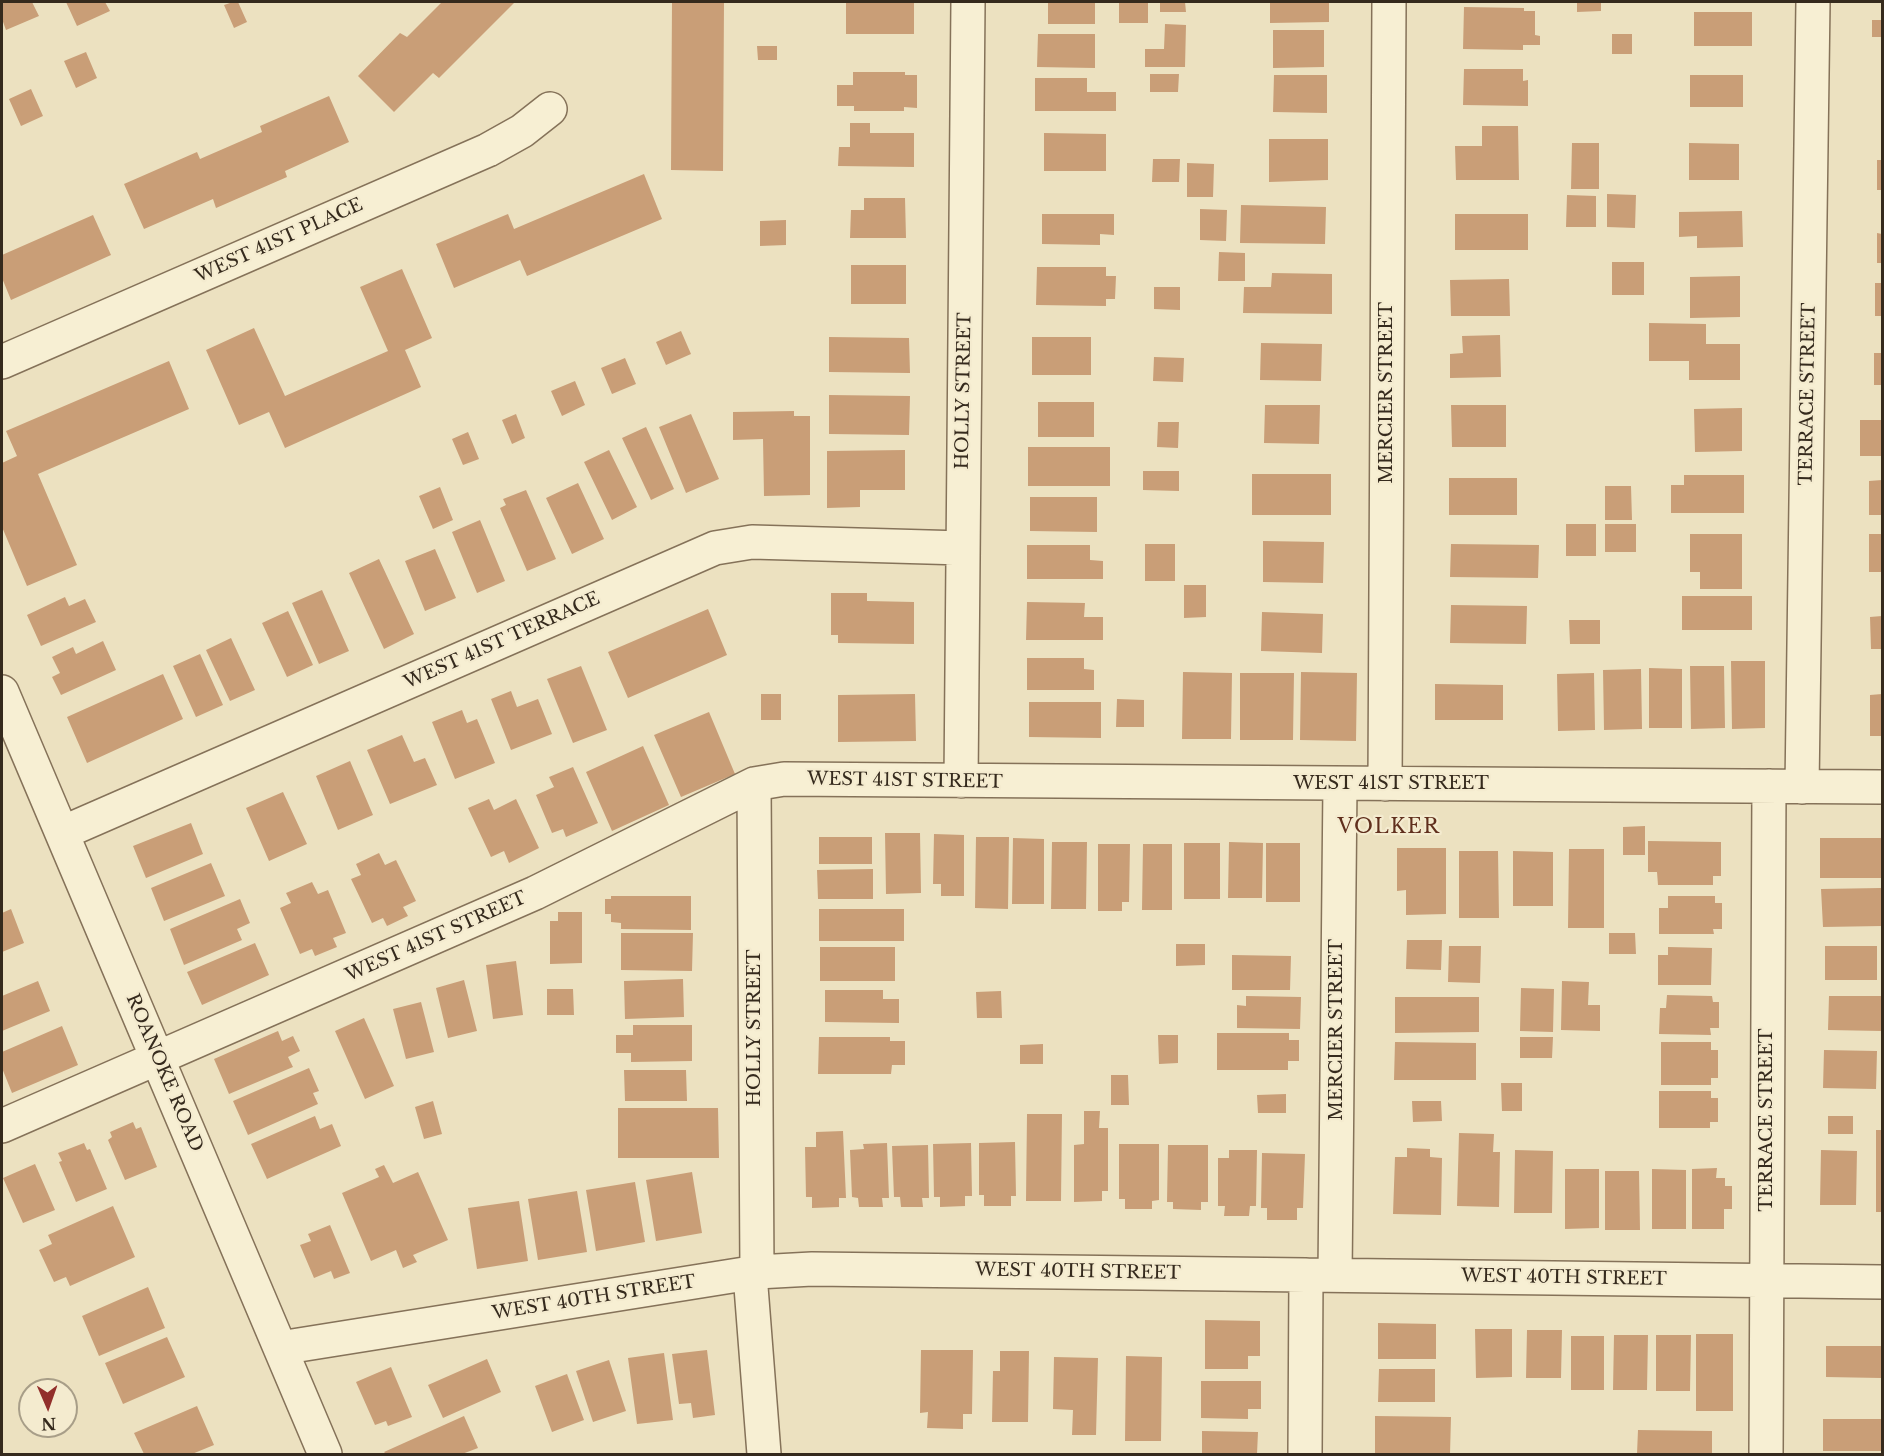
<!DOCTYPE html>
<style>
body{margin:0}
#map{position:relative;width:1884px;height:1456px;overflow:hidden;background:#ece1c0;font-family:"Libre Baskerville",serif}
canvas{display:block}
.frame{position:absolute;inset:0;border:3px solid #352a1d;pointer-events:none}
.north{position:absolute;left:18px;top:1378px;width:60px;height:60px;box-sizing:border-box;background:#f4ebcf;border:2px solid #a89e88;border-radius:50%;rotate:178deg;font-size:16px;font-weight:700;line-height:24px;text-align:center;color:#352a1d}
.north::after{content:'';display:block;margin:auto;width:21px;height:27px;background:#922f2b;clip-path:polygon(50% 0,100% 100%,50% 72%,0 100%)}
</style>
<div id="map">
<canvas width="1884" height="1456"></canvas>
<div class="frame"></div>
<div class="north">N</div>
</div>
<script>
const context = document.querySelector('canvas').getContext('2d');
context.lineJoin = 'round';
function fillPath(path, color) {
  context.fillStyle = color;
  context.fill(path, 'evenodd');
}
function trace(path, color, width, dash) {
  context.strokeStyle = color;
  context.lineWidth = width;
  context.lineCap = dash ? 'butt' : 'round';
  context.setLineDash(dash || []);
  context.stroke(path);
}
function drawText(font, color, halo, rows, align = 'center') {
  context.font = font + ' "Libre Baskerville",serif';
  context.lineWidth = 4.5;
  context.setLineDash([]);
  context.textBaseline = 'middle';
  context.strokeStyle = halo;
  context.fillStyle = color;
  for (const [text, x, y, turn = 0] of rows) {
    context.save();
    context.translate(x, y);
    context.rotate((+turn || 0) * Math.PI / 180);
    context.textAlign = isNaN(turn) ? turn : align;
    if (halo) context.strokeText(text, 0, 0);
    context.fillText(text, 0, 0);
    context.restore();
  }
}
fillPath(new Path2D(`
 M2 2H32L39 16 6 30 2 19Z
 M66 2H105L110 11 77 26Z
 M233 2H238L247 22 234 28 224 5Z
 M442 2H515L439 78 433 73 394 112 358 76 400 33 407 37Z
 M672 2H724L723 171 671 170Z
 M846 2H914V34H846Z
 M1048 2H1095V24H1048Z
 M1119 2H1148V23H1119Z
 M1160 2H1185L1186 12H1160Z
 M1270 2H1329V22L1270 23Z
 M1577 2H1601V11L1577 12Z
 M1464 7 1524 8V11H1535V35L1540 36V45H1523V50L1463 49Z
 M1694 12H1752V46H1694Z
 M1872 20H1882V37H1872Z
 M1165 24 1186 25 1185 67H1145V49H1164Z
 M1273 30H1324V67L1273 68Z
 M1038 34H1095V68L1037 67Z
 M1612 34H1632V54H1612Z
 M757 46H777V60H758Z
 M86 52 97 78 76 88 64 61Z
 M1464 69H1523V81L1528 80V106L1463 105Z
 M853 72H905V75H917V108L904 107V111H854V106H837V85H853Z
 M1150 74H1179L1178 92H1150Z
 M1274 75H1327V113L1273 112Z
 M1690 75H1743V107H1690Z
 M1035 78H1087V92H1116V111H1035Z
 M31 89 43 116 21 126 9 99Z
 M329 96 349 142 285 171 287 177 216 208 213 199 144 229 124 184 197 152 200 159 262 132 260 126Z
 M850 123H870V133H914V167L838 166 839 147H850Z
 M1482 126H1518L1519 180H1456L1455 146H1482Z
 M1044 133 1106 134V171H1044Z
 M1269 139H1328V180L1269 182Z
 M1572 143H1599V189H1571Z
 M1689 143 1739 144V180H1689Z
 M1153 159H1180L1179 182H1152Z
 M1877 160H1882V190H1877Z
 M1187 163 1214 164 1213 197H1187Z
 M644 174 662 219 527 276 520 260 454 288 436 244 508 214 514 229Z
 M1607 194 1636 195 1635 228 1607 227Z
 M1567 195 1596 196V227H1566Z
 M864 198H905L906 238H850L851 210H864Z
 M1241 205 1326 207 1325 244 1240 243Z
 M1200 209 1227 210 1226 241 1200 240Z
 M1742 211 1743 247 1697 248V236L1679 237V212Z
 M1042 214H1114V235L1100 234V245L1042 244Z
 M1455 214H1528V250H1455Z
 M93 215 111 255 11 300 2 278V255Z
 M786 220V245L760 246V221Z
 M1877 233 1882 234V263H1877Z
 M1219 252 1245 253V281H1218Z
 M1612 262H1644V295H1612Z
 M851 265H906V304H851Z
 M1037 267H1106V276H1116L1115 299H1106V306L1036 305Z
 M402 269 432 338 405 350 421 387 285 448 269 412 239 425 206 350 254 328 285 396 388 351 360 287Z
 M1272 273 1332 274V314L1243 313 1244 287H1271Z
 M1740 276V317L1690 318V277Z
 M1509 279 1510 316H1451L1450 280Z
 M1875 283H1882V316H1875Z
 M1154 287H1180V310L1154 309Z
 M1649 323 1706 324V344H1740V380H1689V361H1649Z
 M681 331 691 354 666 365 656 342Z
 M1500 335 1501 377 1450 378V354L1463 353 1462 336Z
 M829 337 909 338 910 373 829 372Z
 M1032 337H1091V375H1032Z
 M1261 343 1322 344 1321 381 1260 380Z
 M1874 353H1882V385H1874Z
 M1154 357 1184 358 1183 382 1153 381Z
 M625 358 636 384 612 394 601 368Z
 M169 361 189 409 38 474 77 565 27 586 2 527V463L17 456 6 431Z
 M575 381 585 405 562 416 551 391Z
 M829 395 910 396 909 435 829 434Z
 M1038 402H1094V437H1038Z
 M1265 405H1320L1319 444 1264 443Z
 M1451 405H1506V447H1452Z
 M1742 408V451L1695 452 1694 409Z
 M794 411V416H810V495L764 496 763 439 733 440V412Z
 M516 414 525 438 512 444 502 420Z
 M691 414 719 479 686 493 659 427Z
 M1860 420H1882V456H1860Z
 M1158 422H1179L1178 448 1157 447Z
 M646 427 674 489 651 500 622 438Z
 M468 432 479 459 463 465 452 439Z
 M1028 447H1110V486H1028Z
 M609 450 637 507 612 520 584 462Z
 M905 450V490H860V507L827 508V451Z
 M1143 471H1179V491L1143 490Z
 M1252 474H1331V515H1252Z
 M1684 475H1744V513H1671V485H1684Z
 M1449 478H1517V515H1449Z
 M1882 480V515H1869V481Z
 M578 483 604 539 572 554 546 498Z
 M1605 486H1631L1632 520H1605Z
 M440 487 453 520 433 529 419 496Z
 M526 490 556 559 527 571 500 508 506 505 503 499Z
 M1030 497H1097V532L1030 531Z
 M480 520 505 581 477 593 452 532Z
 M1566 524H1596V556H1566Z
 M1605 524H1636V552H1605Z
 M1690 534H1742V589H1700V572H1690Z
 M1869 534H1882V572H1869Z
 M1263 541 1324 542 1323 583 1263 582Z
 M1145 544H1175V581H1145Z
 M1451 544 1539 545 1538 578 1450 577Z
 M1027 545H1090V560L1103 561V579H1027Z
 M435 549 456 598 425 611 405 561Z
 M379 559 414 634 384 649 349 573Z
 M1184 585H1206V617L1184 618Z
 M322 590 349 651 319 664 292 603Z
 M831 593H867V601L914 602V644L838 643V635H831Z
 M1682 596H1752V630H1682Z
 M65 597 69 606 85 599 96 622 41 646 27 615Z
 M1027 602 1085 603 1084 617H1103V640H1026Z
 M1451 605 1527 606 1526 644 1450 643Z
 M708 609 727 655 628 698 608 652Z
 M288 611 313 665 287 677 262 623Z
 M1262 612 1323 614 1322 653 1261 651Z
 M1882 616V649H1871L1870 617Z
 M1569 620H1600V644H1570Z
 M231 638 255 690 230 701 206 650Z
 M103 641 116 670 61 695 52 677 60 673 52 657 73 647 76 654Z
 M200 654 223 705 196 717 173 666Z
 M1027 658H1084V669L1094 670V690H1027Z
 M1731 661H1765V728L1732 729Z
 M581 666 607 730 573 743 547 679Z
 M1690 666H1724L1725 728 1691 729Z
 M1649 668 1682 669V728H1649Z
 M1641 669 1642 729 1604 730 1603 670Z
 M1183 672 1232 673 1231 739H1182Z
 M1301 672 1357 673 1356 741 1300 740Z
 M1240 673H1294L1293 740H1240Z
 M1594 673 1595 730 1558 731 1557 674Z
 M163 674 183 719 87 763 67 717Z
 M1435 684 1503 685V720H1435Z
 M511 691 517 707 538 699 552 734 511 750 491 699Z
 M761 694H781V720H761Z
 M915 694 916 741 838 742V695Z
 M1882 694V736H1870V695Z
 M1117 699 1144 700V727H1116Z
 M1029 702H1101V738L1029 737Z
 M462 710 467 723 477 719 495 763 455 779 432 722Z
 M709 712 735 774 681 797 654 735Z
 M402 735 414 762 425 758 437 785 390 804 367 750Z
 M643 746 669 805 612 831 586 772Z
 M350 761 373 815 338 830 316 776Z
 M573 767 598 823 566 837 563 829 552 833 536 795 554 787 549 777Z
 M283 792 307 844 269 861 246 808Z
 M489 799 494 810 516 799 539 848 509 863 504 851 491 857 468 808Z
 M191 823 203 854 146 878 133 846Z
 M1645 826V855H1623V827Z
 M885 833H920L921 893 886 894Z
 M934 834 964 835V896H941V884H933Z
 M819 837H872V864H819Z
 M976 837H1009L1008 909 975 908Z
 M1013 838 1044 839V904H1012Z
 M1820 838H1882V878H1820Z
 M1648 841 1721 842V876H1713V885H1658L1657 872H1648Z
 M1052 842H1087L1086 909H1051Z
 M1229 842 1263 843 1262 898H1228Z
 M1184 843H1220V899H1184Z
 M1266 843H1300V902H1266Z
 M1098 844H1130L1129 902H1122V911H1098Z
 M1143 844H1172V910H1142Z
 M1397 848H1446V914L1406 915V890L1397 891Z
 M1569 849H1604V928H1568Z
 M1459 851H1498L1499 918H1459Z
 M1513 851 1553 852V906H1513Z
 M379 853 385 865 396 860 416 901 403 907 408 916 387 926 383 918 372 923 351 879 361 875 356 864Z
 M211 863 225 896 164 921 151 888Z
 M873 869V899H818L817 870Z
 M312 882 318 894 328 890 346 933 333 938 337 947 315 956 312 949 300 954 280 908 291 903 286 893Z
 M1881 888 1882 926 1823 927 1821 889Z
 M611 896H691V930L621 929V923L611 922V914H605V899H611Z
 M1668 896H1715V903H1722V929H1713L1714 934H1659V908H1668Z
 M240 899 250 923 237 929 242 940 184 965 170 929Z
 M11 909 24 943 2 952V913Z
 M819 909H904V941H819Z
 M558 912H582V963L550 964V921H558Z
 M621 933H693L692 971 621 970Z
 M1609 933H1635L1636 954H1609Z
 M1407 940H1442L1441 970 1406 969Z
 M255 943 269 975 202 1005 187 972Z
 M1176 944H1205V965L1176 966Z
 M1449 946H1481L1480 983 1448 982Z
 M1825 946H1877V980H1825Z
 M820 947H895V981H820Z
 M1668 947 1712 948 1711 985H1658V955H1668Z
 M1232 955 1291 956 1290 990H1232Z
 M516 961 523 1015 493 1019 486 965Z
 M683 979 684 1017 625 1019 624 981Z
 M464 980 477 1031 448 1038 436 988Z
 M38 981 50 1011 2 1031V996Z
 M1562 981 1589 982 1588 1005H1600V1031L1561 1030Z
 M1521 988 1554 989 1553 1032 1520 1031Z
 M547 989H573L574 1015H547Z
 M825 990H883V999H899V1023L825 1022Z
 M1001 991 1002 1018H977L976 992Z
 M1667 995 1712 996 1713 1002H1719V1028H1710L1711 1035 1659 1034 1660 1008H1666Z
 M1246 996 1301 997 1300 1029 1237 1028V1005L1246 1006Z
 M1829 996H1882V1031L1828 1030Z
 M1395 997H1479V1032L1395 1033Z
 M421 1002 434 1052 406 1059 393 1009Z
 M364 1018 394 1086 365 1099 335 1031Z
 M633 1025H692V1061L631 1062V1053H616V1035H633Z
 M62 1026 78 1065 12 1093 2 1068V1052Z
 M278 1031 282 1041 293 1036 300 1051 288 1057 293 1067 229 1094 214 1059Z
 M1217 1033H1289V1040H1299V1061H1288V1070H1217Z
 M1158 1035H1178V1063L1159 1064Z
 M819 1037H890V1041H905V1065H892L891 1074H818Z
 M1520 1037H1553L1552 1058H1520Z
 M1395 1042 1476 1043V1080H1394Z
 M1661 1042H1711V1050H1718V1078H1711V1085H1661Z
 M1043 1044V1064H1020V1045Z
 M1824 1050 1877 1051 1876 1089 1823 1088Z
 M309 1068 319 1091 313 1093 318 1104 248 1135 233 1101Z
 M624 1070H686L687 1101H625Z
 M1111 1075H1128L1129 1105H1111Z
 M1501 1083H1522V1111H1502Z
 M1659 1091H1711V1098H1718V1122H1710V1128H1659Z
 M1286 1094V1113H1258L1257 1095Z
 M433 1101 442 1134 424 1139 415 1107Z
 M1412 1101H1441L1442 1121 1413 1122Z
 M618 1108H718L719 1158H618Z
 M1084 1111H1100L1099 1128H1108V1191H1102V1201L1074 1202V1145L1084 1144Z
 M1027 1114H1062L1061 1201H1026Z
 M315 1116 320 1129 332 1124 341 1146 267 1179 251 1144Z
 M1828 1116H1853V1134H1828Z
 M133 1122 136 1129 141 1127 157 1167 125 1180 108 1140 112 1137 110 1132Z
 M1876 1130H1882V1212H1876Z
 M843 1131 846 1198H839V1207L812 1208V1197H806L805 1147H816V1132Z
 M1459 1133 1494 1134 1493 1152H1500L1499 1207 1457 1206Z
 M1015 1142 1016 1196H1011V1206H984V1195H979V1143Z
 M84 1143 87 1150 90 1149 107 1189 76 1202 59 1162 62 1161 58 1153Z
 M887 1143 889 1198H882L883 1207H859L858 1198 852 1197 850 1150 864 1149 863 1144Z
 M971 1143 972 1196H965V1206L940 1207V1197H934L933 1144Z
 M1119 1144H1159V1200L1152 1201V1209H1125V1199H1119Z
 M928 1145 929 1198H922L923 1207H901L900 1197H894L892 1146Z
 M1168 1145H1208V1202H1201V1210L1173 1209V1202H1167Z
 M1407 1148 1430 1149V1157L1442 1158 1441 1215 1393 1214 1395 1157H1407Z
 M1229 1150H1257L1256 1206H1250L1249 1216H1224L1225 1206H1218V1158H1229Z
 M1515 1150 1553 1151 1552 1213H1514Z
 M1821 1150 1857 1151 1856 1205H1820Z
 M1262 1153 1305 1154 1303 1208H1297V1220H1267V1208H1261Z
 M35 1164 55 1210 23 1223 3 1178Z
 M384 1165 393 1183 418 1172 448 1240 413 1255 417 1262 403 1268 396 1250 371 1261 342 1193 379 1177 375 1169Z
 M1717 1168 1716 1178H1725V1186H1732V1209H1724V1229H1692V1169Z
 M1565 1169H1599V1228L1565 1229Z
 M1652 1169 1686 1170V1229H1652Z
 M1605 1171H1639L1640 1230H1605Z
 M692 1172 702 1233 656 1241 646 1180Z
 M635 1182 645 1242 596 1251 586 1190Z
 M577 1191 587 1252 538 1260 528 1199Z
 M519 1201 528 1261 477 1269 468 1208Z
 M113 1206 135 1257 70 1286 66 1277 54 1282 39 1250 52 1244 48 1235Z
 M330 1225 350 1273 334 1279 331 1271 314 1278 300 1245 311 1241 308 1234Z
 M148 1287 165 1328 99 1356 82 1316Z
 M1205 1320 1260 1321V1356H1248V1369H1205Z
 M1378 1323 1436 1324V1359H1378Z
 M1475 1329H1512V1377L1476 1378Z
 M1527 1330H1562L1561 1378H1526Z
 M1696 1334H1733V1411H1696Z
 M1614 1335H1648L1647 1390H1613Z
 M1656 1335H1691L1690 1391H1656Z
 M1571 1336H1604V1390H1571Z
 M167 1337 185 1377 123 1404 105 1363Z
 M1826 1346H1881V1378L1826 1377Z
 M707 1350 715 1415 693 1418 691 1403 679 1404 672 1354Z
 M921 1350H973L972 1414H963V1429L927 1428 928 1412 920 1413Z
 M1000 1351H1029L1028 1422H992L993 1371H1000Z
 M664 1353 673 1420 637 1424 628 1358Z
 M1126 1356 1162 1357 1161 1441H1125Z
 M1054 1357 1098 1358 1096 1435H1072L1073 1410 1053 1409Z
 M487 1359 501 1392 443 1418 428 1385Z
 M609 1360 626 1411 593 1422 576 1371Z
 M391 1367 412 1417 388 1426 386 1421 375 1425 356 1382Z
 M1379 1369H1435V1402H1378Z
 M567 1374 584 1420 552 1432 535 1386Z
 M1201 1381H1261V1409H1248V1419L1201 1418Z
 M197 1406 214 1445 192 1454H144L134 1433Z
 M464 1416 478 1448 462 1454H386L384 1452Z
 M1375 1416 1451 1417 1450 1454H1375Z
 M1823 1419H1881V1451H1823Z
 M1638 1430 1712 1431V1454H1637Z
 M1202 1431 1258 1432 1257 1454H1202Z`), '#c99e77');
const minor = new Path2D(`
 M2 362 488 150 522 131 550 109
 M2 692 325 1454
 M961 781 968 2
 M754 784 757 1272
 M1385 784 1389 2
 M1802 787 1813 2
 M62 833 715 548 752 542 963 548
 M2 1126 535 893 754 784 784 779 1882 787
 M750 1274 764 1454
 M1335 1275 1340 784
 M280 1348 757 1272 812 1269 1882 1282
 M1305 1454 1306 1275
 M1766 1454 1769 786`);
trace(minor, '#857259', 36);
trace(minor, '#f7efd3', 33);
drawText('18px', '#352a1d', '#f4ebcf', [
 ["WEST 41ST PLACE",279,241,-24],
 ["HOLLY STREET",964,391,-89],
 ["MERCIER STREET",1387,393,-90],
 ["TERRACE STREET",1808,394,-89],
 ["WEST 41ST TERRACE",502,641,-24],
 ["WEST 41ST STREET",905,781,1],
 ["WEST 41ST STREET",1391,784],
 ["WEST 41ST STREET",436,937,-24],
 ["HOLLY STREET",755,1028,-90],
 ["MERCIER STREET",1337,1030,-90],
 ["ROANOKE ROAD",164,1073,67],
 ["TERRACE STREET",1767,1120,-90],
 ["WEST 40TH STREET",1078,1272,1],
 ["WEST 40TH STREET",1564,1278,1],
 ["WEST 40TH STREET",594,1298,-9]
]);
context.letterSpacing = '1.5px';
drawText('20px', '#602f1d', '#f4ebcf', [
 ["VOLKER",1389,827]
]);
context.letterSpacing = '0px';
</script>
